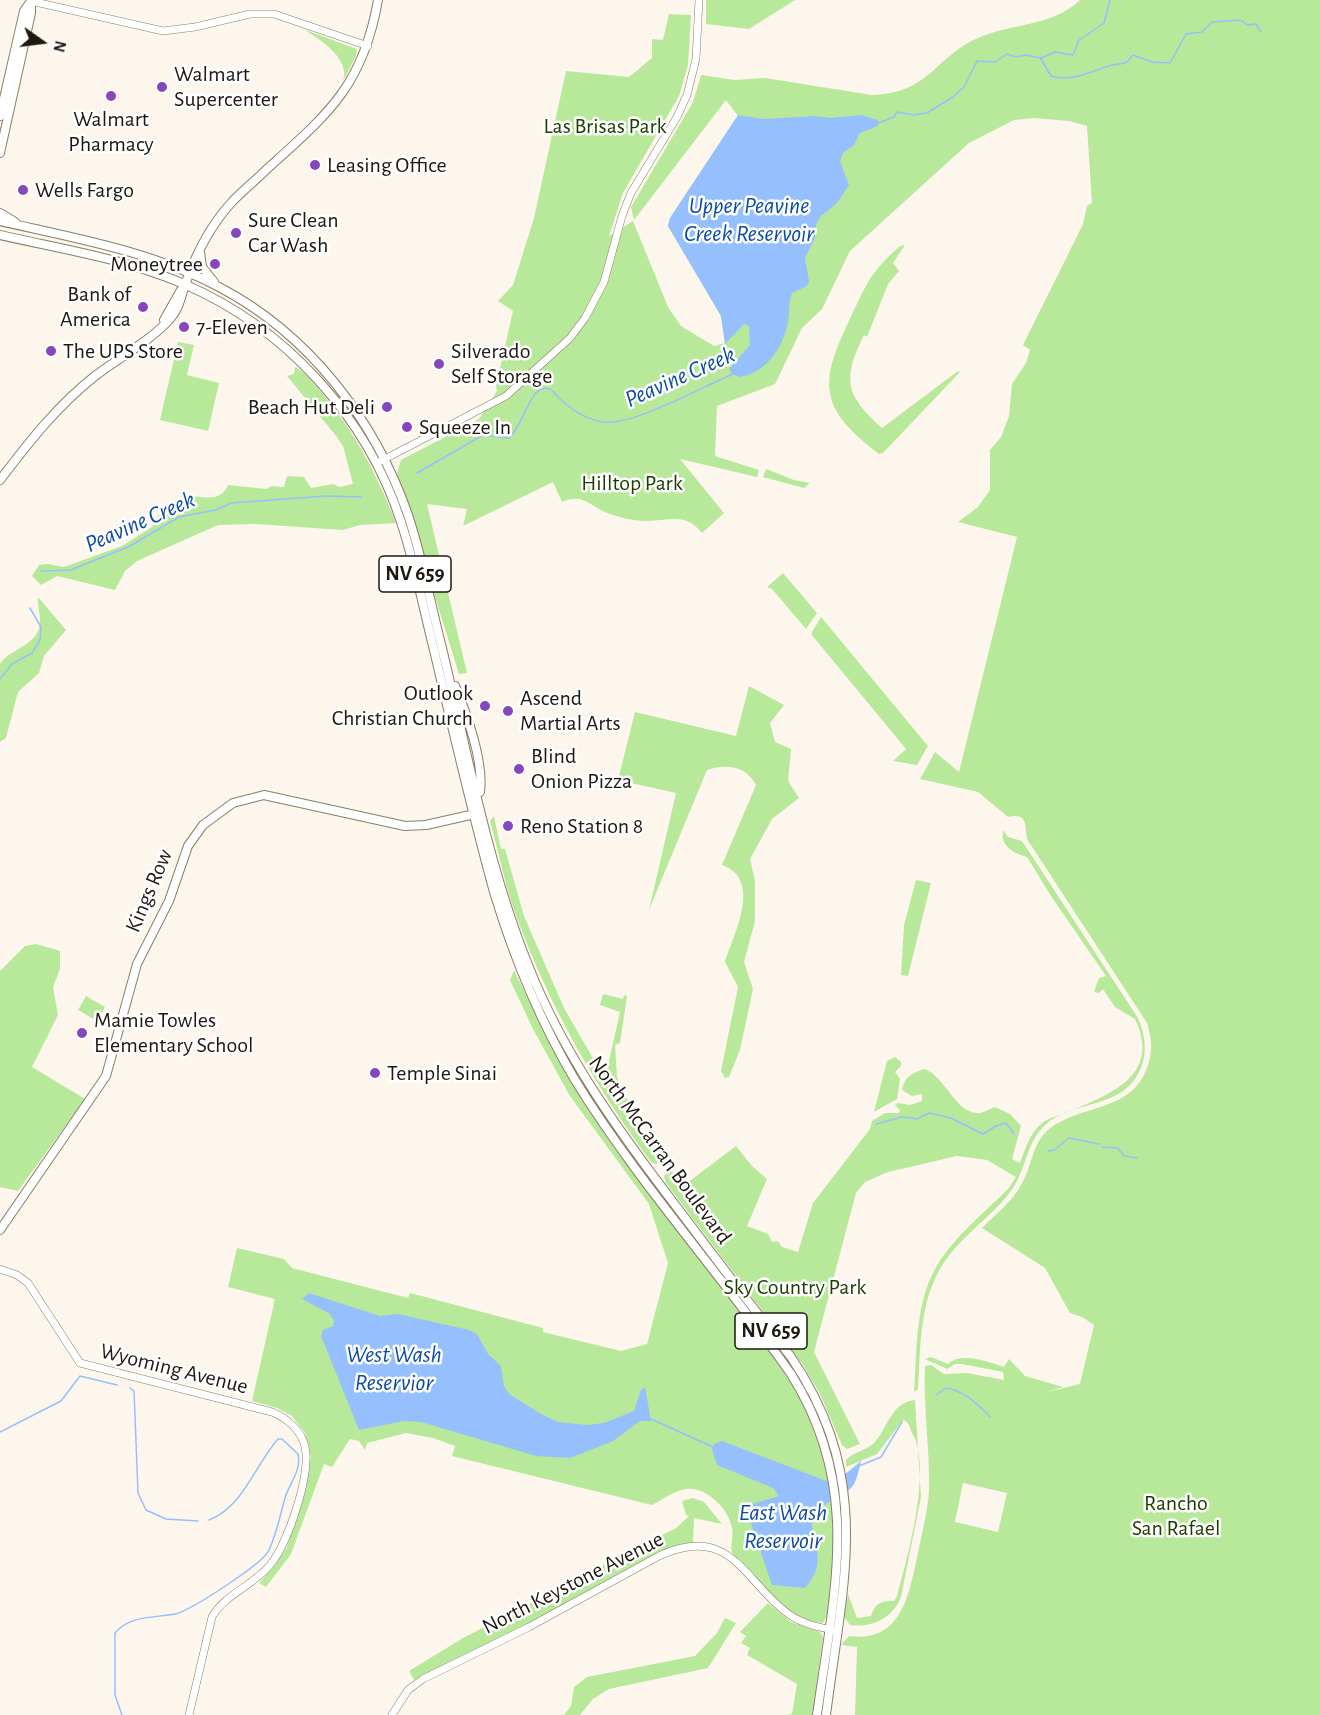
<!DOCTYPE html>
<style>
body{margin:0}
#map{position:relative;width:1320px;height:1715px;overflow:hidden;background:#fdf6ed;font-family:"Alegreya Sans",sans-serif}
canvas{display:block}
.north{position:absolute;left:12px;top:12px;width:60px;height:60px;-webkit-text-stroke:4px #fff;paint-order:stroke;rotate:104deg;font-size:16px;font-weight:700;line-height:24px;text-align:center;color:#1e1810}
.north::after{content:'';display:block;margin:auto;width:21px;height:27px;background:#1e1810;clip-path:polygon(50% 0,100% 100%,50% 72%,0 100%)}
</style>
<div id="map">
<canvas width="1320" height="1715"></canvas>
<div class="north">N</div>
</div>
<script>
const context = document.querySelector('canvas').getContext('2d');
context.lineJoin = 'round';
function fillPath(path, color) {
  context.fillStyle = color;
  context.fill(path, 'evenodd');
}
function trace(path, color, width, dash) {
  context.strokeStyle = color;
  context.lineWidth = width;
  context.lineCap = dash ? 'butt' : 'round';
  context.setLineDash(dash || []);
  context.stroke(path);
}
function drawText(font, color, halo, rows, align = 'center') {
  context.font = font + ' "Alegreya Sans",sans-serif';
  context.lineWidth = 5;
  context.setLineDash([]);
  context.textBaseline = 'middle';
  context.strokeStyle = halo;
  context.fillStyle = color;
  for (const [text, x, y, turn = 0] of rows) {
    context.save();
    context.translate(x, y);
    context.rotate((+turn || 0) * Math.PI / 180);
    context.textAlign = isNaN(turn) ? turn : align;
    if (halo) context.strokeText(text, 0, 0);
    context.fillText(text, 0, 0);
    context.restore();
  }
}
fillPath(new Path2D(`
 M706 0H795L749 29 706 24Z
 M1080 0H1320V1715H855L857 1647 841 1645 849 1636C903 1643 909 1593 918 1553 922 1532 928 1511 929 1490 930 1448 923 1408 925 1366L931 1365 944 1374 967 1373 1004 1380 1003 1372 962 1364H955L947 1369 925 1359 931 1357 948 1364C961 1351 989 1362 1004 1367L1009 1359 1025 1376 1063 1387 1043 1393 1080 1384 1094 1325 1082 1317 1070 1313 1045 1268 982 1228C996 1214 1013 1201 1022 1183 1032 1167 1031 1148 1045 1133 1075 1103 1130 1115 1147 1068 1153 1053 1152 1039 1147 1023L1027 839C1025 826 1028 812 1008 817L978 792 920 779 935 752 959 772 1017 537 958 522 978 507 990 490V450L1001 437 1009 416 1012 384 1026 363 1030 350 1023 345 1083 224 1087 206 1092 203 1087 126 1069 121 1034 118 1014 120 969 143 850 251 822 309 802 328 775 384 717 406 715 456 759 470 757 477 680 459 724 513 702 533C685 512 670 521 646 521 634 521 616 517 605 512 588 504 582 493 562 502L553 482 463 526 467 509 427 504 467 673 459 674 397 474 401 460 479 419 497 391 496 386 513 311 498 301 513 285 534 218 566 71 629 77 652 58V39L663 40 669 14 691 15 688 65 679 96 623 193 609 236 633 221 668 307 681 326 714 346 725 343 721 316 668 226 670 218 738 116 726 100 634 220 631 207 693 102 701 75 735 80 765 78 872 95C931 93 934 57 978 38 1011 23 1052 27 1080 0ZM963 1483 1007 1493 998 1532 955 1522Z
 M303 29 357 49 356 56 343 81C351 59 320 39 303 29Z
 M905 245 893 263 899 271 888 284 867 337 864 335C842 379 845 395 882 428L958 371 960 372 883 453 879 454C820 409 818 385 849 321 866 285 870 272 900 246Z
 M178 342 194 345 187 375 219 383 208 431 160 420Z
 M295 367C303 370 309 379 315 385 352 426 377 474 396 523L360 525 343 530 256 524 218 525 137 561 125 571 115 590 57 576 41 585 32 576 39 565 48 564 64 567 122 546 152 527 159 514 173 512 193 496C208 498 221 501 228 485L266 489 272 486 284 487 287 476 304 477 311 488 333 484 340 487 353 484 343 446 337 437 287 376 294 374Z
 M766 469 794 480 810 483 804 488 763 477Z
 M783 573 817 613 806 629 772 589 767 587Z
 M38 597 66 630 44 656 39 673 18 692 6 738 0 742V664C11 647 40 646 40 621 40 612 37 605 38 597Z
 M821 617 928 746 917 765 893 761 906 749 811 634Z
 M749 686 784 705 770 723 775 742 791 749 788 781 799 798 772 819 750 859 755 881V921L744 962 753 989 740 1050 729 1077 725 1078 721 1071 738 987 725 962C734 933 763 880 722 865L756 785C745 765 726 764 707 770L649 910 676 793 618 780 635 712 736 736Z
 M494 816 501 849H505L524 916 564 1008 605 1079 620 1012 600 1005 603 994 623 999 624 995 627 996 620 1043 615 1045 617 1077 634 1114 633 1121 663 1160 656 1164 651 1162C595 1086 550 1007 517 918 505 887 499 853 490 821Z
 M1003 830 1008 837 1022 841 1138 1018C1147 1039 1148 1060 1135 1079 1115 1107 1076 1102 1050 1121 1026 1139 1028 1165 1013 1188 998 1210 974 1227 956 1247 919 1287 921 1338 918 1389L914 1392C917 1352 915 1307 934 1271 951 1239 983 1214 1008 1189L1016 1177 987 1160 957 1156 888 1172 865 1182 856 1193 814 1352 860 1444 847 1449 842 1445 820 1394 803 1365 666 1183 664 1176 670 1169 683 1186 736 1146 752 1166 767 1179 747 1226 768 1234 772 1242 778 1241 782 1247 798 1252 813 1203 870 1129 872 1121 885 1113H899L900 1110 895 1105 898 1103 910 1105 922 1101V1094L912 1096 902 1090C904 1077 913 1072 925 1069 945 1077 955 1111 976 1113 982 1114 989 1109 995 1107L1010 1114 1021 1126 1012 1159 1020 1163C1025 1149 1030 1133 1042 1123 1049 1118 1060 1115 1068 1112 1110 1094 1162 1076 1135 1019L1115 1007 1103 989 1099 993 1094 992 1099 978 1106 976 1051 896 1027 857C1013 853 1000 846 1003 830Z
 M916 880 931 883 908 976 901 975 904 925Z
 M36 944 60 951V969L53 987 58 1015 32 1067 85 1099 18 1191 0 1187V971L25 946Z
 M514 970 551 1047 573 1084 785 1373C827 1438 841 1511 830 1587 829 1598 829 1614 823 1623 784 1622 760 1576 733 1555 729 1547 734 1537 732 1528 729 1509 706 1486 686 1489 674 1491 662 1500 652 1505L452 1456 455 1446 433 1438 406 1433 367 1443 365 1450 359 1441 350 1439 332 1467 324 1464 291 1554 266 1587 259 1583 276 1564 287 1547 311 1457 305 1433 292 1416 277 1408 252 1401 275 1299 228 1287 237 1248 284 1259 292 1268 408 1298 410 1293 543 1328V1332L621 1351 647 1344 668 1263 649 1204 570 1096 534 1031 510 980Z
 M86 996 105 1007 97 1021 78 1010Z
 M895 1057 901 1062V1066L895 1072 900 1079 897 1099 874 1112 887 1061Z
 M915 1400 921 1497 901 1597C893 1618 872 1628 850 1625L844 1617 848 1594 857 1618 871 1616C875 1603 881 1601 894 1601L897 1596C907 1560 933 1466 912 1433 909 1427 910 1422 903 1420L877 1454 846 1467V1460C853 1452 865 1451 874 1443 888 1428 891 1402 915 1400Z
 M693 1498 704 1502 722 1524 694 1518 693 1543 660 1551 530 1623 414 1680 409 1671 463 1638 676 1528 689 1516 686 1515 682 1501Z
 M768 1603 791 1622 820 1632 823 1637 812 1715H787L792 1714 797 1684 747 1655 750 1648 741 1643 746 1636 740 1632Z
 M725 1618 736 1623 708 1668 609 1689 593 1699 580 1715H564L571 1706 574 1687 587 1677 695 1656 717 1633Z`), '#b8e99a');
fillPath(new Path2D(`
 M738 115 763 119 815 116 831 118 861 115 878 120V126L860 133 854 145 843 153 840 161 849 185 837 203 821 216 816 224 815 238 805 258 809 281 807 286 792 293C788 304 790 315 787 327 781 350 765 373 740 377L732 374 729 369 750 345 749 326 744 324 725 344 721 316 668 226 670 218Z
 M309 1293 380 1316 398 1314 469 1330 477 1334 488 1354 501 1366 504 1386 509 1394 541 1414 558 1422 587 1425 604 1423 634 1411 641 1390 645 1387 651 1421H640L613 1441 570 1458 536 1456 421 1422 404 1421 359 1430 321 1336 323 1330 333 1326 334 1321 330 1314 302 1299Z
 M722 1441 829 1482 838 1480 861 1461C859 1469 857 1482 851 1488 840 1499 821 1502 814 1517 805 1538 833 1557 805 1588L772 1585 745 1506 779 1496 773 1488 717 1465 712 1450 714 1444Z`), '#96bffd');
trace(new Path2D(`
 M1041 59 1051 76C1071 83 1094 70 1112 65 1117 64 1123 64 1127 62 1129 60 1131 57 1133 55L1152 62 1170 63 1186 34 1202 32 1212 22 1240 20 1247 25 1256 24 1261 32
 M878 123 894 117 897 112 913 115 927 113 953 97 964 87 977 61 995 62 1007 54 1016 57 1025 55 1041 58 1055 52 1073 55 1079 40 1104 23 1110 0
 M417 473 483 435 509 438C522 426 530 393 541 389 543 388 548 388 550 389 553 391 557 396 560 399 572 410 586 420 604 422 633 426 704 386 733 374
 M41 571 71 570 130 546 179 517 216 510 231 503 326 496 362 497
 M0 679 12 664 32 653 40 640 41 627 30 608
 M876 1124 902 1117 917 1119 929 1113 951 1118 983 1134 996 1126 1006 1123 1014 1134
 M1102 1147 1118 1148 1124 1156 1137 1158
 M1048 1151 1054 1150 1069 1138 1099 1144
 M130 1388 134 1391 138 1493 146 1510 166 1519 198 1521
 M936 1395 946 1388C963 1390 979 1405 990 1417
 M651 1419 713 1447
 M0 1432 61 1401 80 1376 117 1385
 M859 1466 881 1457 902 1422
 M122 1715 115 1695V1633C130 1615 154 1618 175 1614 190 1611 264 1563 269 1550 277 1533 280 1516 285 1498 289 1484 302 1470 298 1454L282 1439H278C255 1465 243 1507 209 1520`), '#96bffd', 1.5);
const minor = new Path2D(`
 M31 1 163 31 195 27 250 14H274L368 46
 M381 461 506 396 570 338 585 318 604 282 622 216 631 193 677 117 687 95 696 59 699 0
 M0 1269 17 1275 28 1283 80 1363 272 1412C287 1418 302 1431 305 1447 311 1474 288 1544 270 1565 253 1586 225 1594 212 1617L189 1715
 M392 1715 408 1690 423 1679 529 1627 659 1556C732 1522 744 1583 790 1615 803 1624 818 1627 833 1630`);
const major = new Path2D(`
 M0 116 24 11 31 1
 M0 153 31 13V0
 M0 213 15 222
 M0 221C74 238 151 251 219 287 309 334 375 420 408 515 422 557 430 601 441 644 467 751 487 863 528 965 564 1056 620 1133 679 1210 716 1259 753 1308 791 1357 874 1480 843 1580 826 1715
 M0 235C61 249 126 259 184 284 286 328 367 417 401 522 415 564 423 607 434 650 453 731 472 812 494 892 514 958 540 1021 575 1080 639 1184 722 1275 791 1374 863 1488 834 1591 817 1715
 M200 252 202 267 214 282
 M164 320 181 290
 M0 480C29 442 57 406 95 376 120 357 149 342 170 319 180 308 181 295 186 282 196 254 211 225 231 203 242 191 255 181 267 169 328 114 363 86 378 0
 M455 686C467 714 484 762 480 792
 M0 1230 106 1076 137 964 169 901 188 846 203 825 233 803 264 795 405 826 426 825 479 813`);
trace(minor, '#8c7d67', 8);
trace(major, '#8c7d67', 10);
trace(minor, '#fff', 7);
trace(major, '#fff', 8);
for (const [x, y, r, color] of [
 [162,87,6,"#8647bd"],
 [111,96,6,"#8647bd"],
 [315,165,6,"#8647bd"],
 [23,190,6,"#8647bd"],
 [236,233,6,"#8647bd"],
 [215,264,6,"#8647bd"],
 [143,307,6,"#8647bd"],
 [184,327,6,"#8647bd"],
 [51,351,6,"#8647bd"],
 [439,364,6,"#8647bd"],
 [387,407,6,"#8647bd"],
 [407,427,6,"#8647bd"],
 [485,706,6,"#8647bd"],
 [508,711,6,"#8647bd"],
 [519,769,6,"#8647bd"],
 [508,826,6,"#8647bd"],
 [82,1033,6,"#8647bd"],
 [375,1073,6,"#8647bd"]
]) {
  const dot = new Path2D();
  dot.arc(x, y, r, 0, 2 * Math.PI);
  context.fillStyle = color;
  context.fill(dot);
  trace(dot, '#fff', 2);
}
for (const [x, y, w] of [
 [415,574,72],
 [771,1331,72]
]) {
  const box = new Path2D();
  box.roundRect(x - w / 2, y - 18, w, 36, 4.5);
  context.fillStyle = '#fff';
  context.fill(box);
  trace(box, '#1e1810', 1.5);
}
drawText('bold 21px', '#1e1810', null, [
 ["NV 659",415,574],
 ["NV 659",771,1331]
]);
drawText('22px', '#1e1810', '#fff', [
 ["Walmart",174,74],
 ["Supercenter",174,99],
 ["Walmart",111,119,"center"],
 ["Pharmacy",111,144,"center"],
 ["Leasing Office",327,165],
 ["Wells Fargo",35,190],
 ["Sure Clean",248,220],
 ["Car Wash",248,245],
 ["Moneytree",203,264,"right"],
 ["Bank of",131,294,"right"],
 ["America",131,319,"right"],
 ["7-Eleven",196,327],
 ["The UPS Store",63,351],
 ["Silverado",451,351],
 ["Self Storage",451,376],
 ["Beach Hut Deli",375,407,"right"],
 ["Squeeze In",419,427],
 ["Outlook",473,693,"right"],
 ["Christian Church",473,718,"right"],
 ["Ascend",520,698],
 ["Martial Arts",520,723],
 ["Blind",531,756],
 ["Onion Pizza",531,781],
 ["Reno Station 8",520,826],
 ["Mamie Towles",94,1020],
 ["Elementary School",94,1045],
 ["Temple Sinai",387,1073]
], 'left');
drawText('22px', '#1c3c00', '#fff', [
 ["Las Brisas Park",605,126],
 ["Hilltop Park",632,483],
 ["Sky Country Park",795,1287],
 ["Rancho",1176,1503],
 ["San Rafael",1176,1528]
]);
drawText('22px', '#1e1810', '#fff', [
 ["Kings Row",149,891,-67],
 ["North McCarran Boulevard",660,1150,54],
 ["Wyoming Avenue",174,1369,14],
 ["North Keystone Avenue",573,1583,-27]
]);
drawText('italic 24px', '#0e4ca4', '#fff', [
 ["Upper Peavine",749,206],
 ["Creek Reservoir",749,234],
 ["Peavine Creek",680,377,-24],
 ["Peavine Creek",140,522,-24],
 ["West Wash",394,1355],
 ["Reservior",394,1383],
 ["East Wash",783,1513],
 ["Reservoir",783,1541]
]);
</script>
